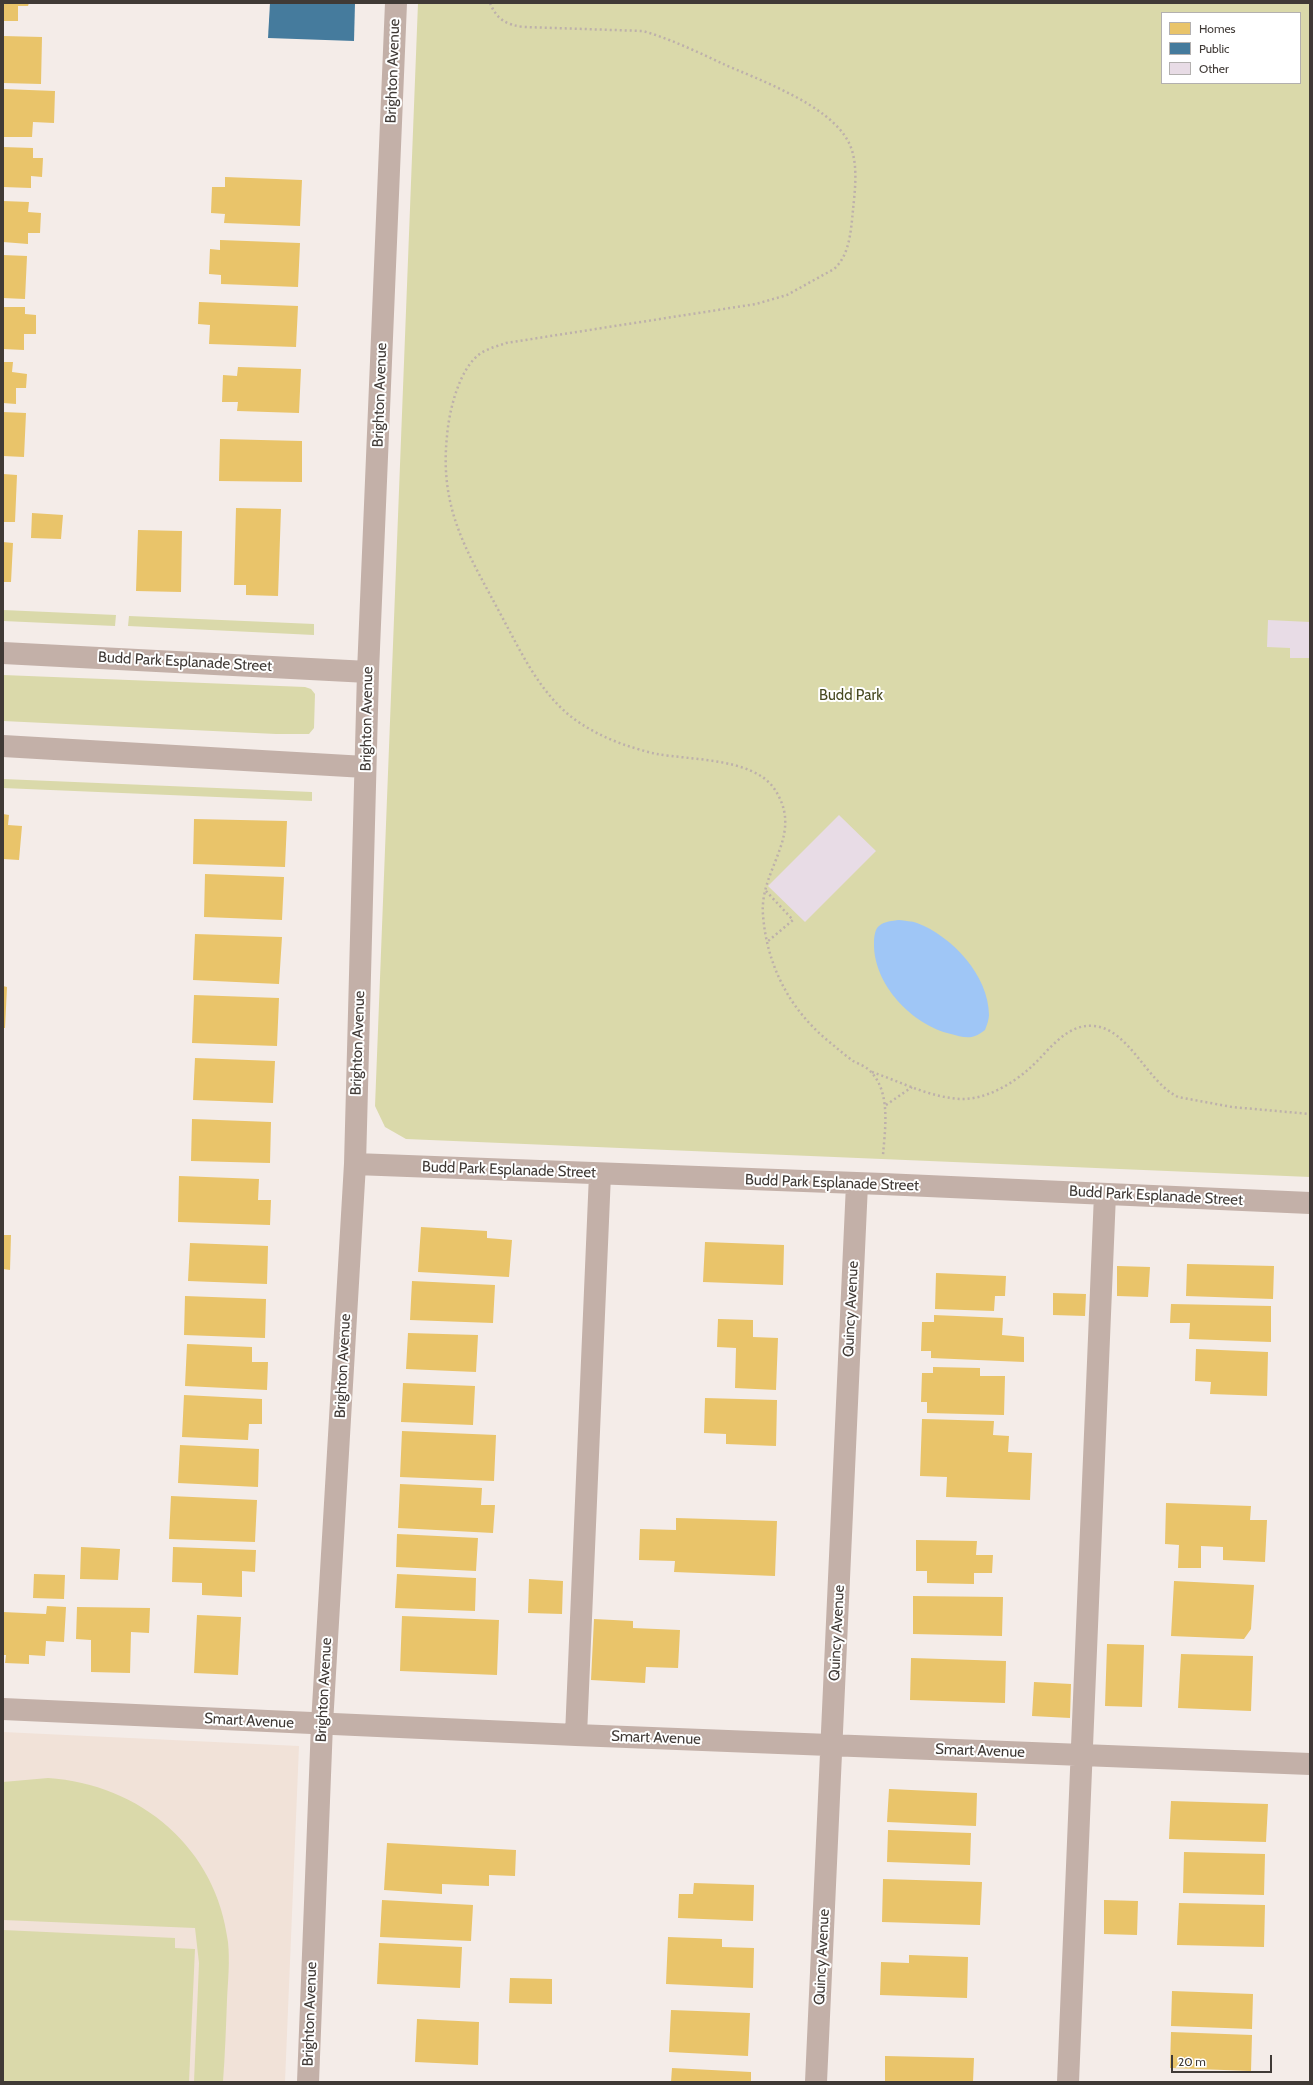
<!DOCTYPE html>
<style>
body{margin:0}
#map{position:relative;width:1313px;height:2085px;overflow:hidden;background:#f4ece8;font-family:Cabin,sans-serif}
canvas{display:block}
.frame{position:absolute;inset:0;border:4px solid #403a36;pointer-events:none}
.legend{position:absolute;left:1161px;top:12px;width:140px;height:72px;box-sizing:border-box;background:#fff;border:1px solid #b3b0af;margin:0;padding:5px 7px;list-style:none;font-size:12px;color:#403a36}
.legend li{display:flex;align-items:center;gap:8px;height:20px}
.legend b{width:20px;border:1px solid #b3b0af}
.scale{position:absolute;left:1171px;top:2055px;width:101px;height:18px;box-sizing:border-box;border:2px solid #403a36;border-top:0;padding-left:5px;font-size:12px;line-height:14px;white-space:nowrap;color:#403a36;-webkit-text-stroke:3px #fff;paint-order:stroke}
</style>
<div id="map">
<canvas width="1313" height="2085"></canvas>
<div class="frame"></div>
<ul class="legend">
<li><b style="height:11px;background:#e9c46a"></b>Homes</li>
<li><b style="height:11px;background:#457b9d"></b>Public</li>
<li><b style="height:11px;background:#e8dce6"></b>Other</li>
</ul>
<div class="scale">20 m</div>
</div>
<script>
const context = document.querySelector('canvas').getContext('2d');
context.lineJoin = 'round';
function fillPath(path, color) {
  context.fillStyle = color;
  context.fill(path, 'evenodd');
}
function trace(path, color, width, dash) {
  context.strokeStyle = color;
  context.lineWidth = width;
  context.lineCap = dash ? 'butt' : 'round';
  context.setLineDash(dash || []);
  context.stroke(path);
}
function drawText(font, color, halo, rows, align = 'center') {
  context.font = font + ' Cabin,sans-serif';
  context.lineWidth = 4;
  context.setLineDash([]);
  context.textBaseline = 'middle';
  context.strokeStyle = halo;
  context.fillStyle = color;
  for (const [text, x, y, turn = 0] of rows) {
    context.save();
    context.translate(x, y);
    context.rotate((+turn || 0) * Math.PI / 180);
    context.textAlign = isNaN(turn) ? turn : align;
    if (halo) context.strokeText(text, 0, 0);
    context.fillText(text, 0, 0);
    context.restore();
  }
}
fillPath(new Path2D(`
 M3 1732 299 1746 285 2082H3Z`), '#f1e2d8');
fillPath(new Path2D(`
 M418 3H1310V1177L406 1139 385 1127 375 1106ZM1162 13H1300V83H1162Z
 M3 610 116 615 115 626 3 621Z
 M129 616 314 624V635L128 626Z
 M3 675 305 687 311 689 315 694 314 728 309 734H276L3 721Z
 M3 779 312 792V801L3 788Z
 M48 1778C140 1784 217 1848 228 1942 230 1961 228 1981 227 2000 226 2027 225 2055 223 2082H194L199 1963 195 1928 3 1920V1782Z
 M3 1930 175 1938V1948L195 1949 189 2082H3Z`), '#dad9aa');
fillPath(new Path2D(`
 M899 920C905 921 912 921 917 923 952 936 989 976 989 1015 989 1019 987 1025 985 1030 982 1032 978 1035 975 1036 968 1039 958 1036 951 1034 912 1025 873 984 874 943 874 937 875 929 879 926 885 921 892 921 899 920Z`), '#9fc6f6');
fillPath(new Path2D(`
 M3 3H29L28 6H18V21H3Z
 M3 36 42 37 41 84 3 83Z
 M3 89 55 91 54 123 33 122 32 137H3Z
 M3 147 33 148V158H43L42 177 31 176V188L3 187Z
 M225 177 302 180 300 226 224 223 225 214 211 213 212 187H225Z
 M3 201 29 202 28 212 41 213 40 233H28V244L3 242Z
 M220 240 300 243 298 287 221 284V275L209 274 210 249 220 250Z
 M3 255 27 256 25 299 3 298Z
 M199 302 298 306 296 347 209 344 210 325 198 324Z
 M3 307H25V314L36 315V334H24V350L3 349Z
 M3 362H13L12 372 27 374 26 388H16V404L3 403Z
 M238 367 301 369 299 413 237 411 238 402H222L223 375 237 376Z
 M3 412 26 413 24 457 3 456Z
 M220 439 302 441V482L219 481Z
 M3 474 17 475 15 522H3Z
 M236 508 281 509 278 596 246 595V585H234Z
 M32 513 63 515 61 539 31 538Z
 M138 530 182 531 181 592 136 591Z
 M3 542 13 543 11 582H3Z
 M3 814 9 815 8 825 22 826 19 860 3 859Z
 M194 819 287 821 285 867 193 864Z
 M205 874 284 877 282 920 204 917Z
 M195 934 282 937 279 984 193 980Z
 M3 986 7 987 5 1028H3Z
 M194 995 279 998 277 1046 192 1043Z
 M195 1058 275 1061 273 1103 193 1100Z
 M192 1119 271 1122 270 1163 191 1161Z
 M179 1176 259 1179 258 1200H271L270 1225 178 1222Z
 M421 1227 487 1231V1238L512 1240 509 1277 418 1272Z
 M3 1235H11L10 1270 3 1269Z
 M705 1242 784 1245 783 1285 703 1282Z
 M190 1243 268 1246 267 1284 188 1281Z
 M1187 1264 1274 1266 1273 1299 1186 1296Z
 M1117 1266 1150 1267 1148 1297 1117 1296Z
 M936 1273 1006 1276 1005 1296H995L994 1311 935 1309Z
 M412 1281 495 1285 493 1323 410 1320Z
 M1053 1293 1086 1294 1085 1316 1053 1315Z
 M185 1296 266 1299 265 1338 184 1335Z
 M1171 1304 1271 1306V1342L1189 1339 1190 1323H1170Z
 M934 1315 1003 1318 1002 1335 1024 1337V1362L931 1358V1351H921L922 1322H934Z
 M718 1319 753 1320V1337L778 1338 776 1390 735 1388 736 1348 717 1347Z
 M408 1333 478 1335 476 1372 406 1369Z
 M187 1344 252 1347V1362H268L267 1390 185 1386Z
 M1196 1349 1268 1352 1267 1396 1210 1394 1211 1382 1195 1381Z
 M933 1367 980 1368V1376H1005L1004 1415 927 1413V1402H921L922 1373H933Z
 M403 1383 475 1386 473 1425 401 1422Z
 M184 1395 262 1399V1424H249L248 1440 182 1437Z
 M705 1398 777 1400 776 1446 726 1444V1434L704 1433Z
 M922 1419 994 1421 993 1435 1009 1436 1008 1452 1032 1453 1030 1500 946 1497 947 1477 920 1476Z
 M402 1431 496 1435 494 1481 400 1477Z
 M180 1445 259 1449 258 1487 178 1483Z
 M400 1484 482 1488 481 1505H495L493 1533 398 1528Z
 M171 1496 257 1500 255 1542 169 1539Z
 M1166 1503 1251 1506 1250 1520H1267L1265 1562 1223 1560V1547L1201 1546V1568H1178L1179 1545 1165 1544Z
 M676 1518 777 1521 775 1576 674 1572 675 1561 639 1560 640 1529 676 1530Z
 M397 1534 478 1538 476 1571 396 1567Z
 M916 1540 977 1541 976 1555H993L992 1573H974V1584L927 1583V1571H916Z
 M81 1547 120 1549 118 1580 80 1579Z
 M173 1547 256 1550 255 1572 242 1571V1597L202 1595V1583L172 1582Z
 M34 1574 65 1575 64 1599 33 1598Z
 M397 1574 476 1578 475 1611 395 1608Z
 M529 1579 563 1581 562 1614 528 1613Z
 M1174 1581 1254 1585 1251 1629 1244 1639 1171 1636Z
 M913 1596 1003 1597 1002 1636 913 1634Z
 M47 1606 66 1607 64 1642 46 1641 45 1656 29 1655V1664L5 1663 6 1655H3V1612L46 1614Z
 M77 1607 150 1608 149 1633 131 1632 130 1673 91 1672V1640L76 1639Z
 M197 1615 241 1617 238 1675 194 1673Z
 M402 1616 499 1620 497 1675 400 1671Z
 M594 1619 633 1621V1628L680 1630 678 1668 646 1667 645 1683 591 1680Z
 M1107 1644 1144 1645 1142 1707 1105 1706Z
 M1181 1654 1253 1656 1251 1711 1178 1708Z
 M911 1658 1006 1661 1005 1703 910 1700Z
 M1034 1682 1071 1684 1070 1718 1032 1716Z
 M889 1789 977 1793 976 1826 887 1822Z
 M1171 1801 1268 1804 1266 1842 1169 1839Z
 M888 1830 971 1833 970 1865 887 1862Z
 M387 1843 516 1850 515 1876 489 1875V1886L442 1884V1894L384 1890Z
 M1184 1852 1265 1854 1264 1895 1183 1893Z
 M883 1879 982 1882 980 1925 882 1922Z
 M694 1883 754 1885 753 1921 678 1918 679 1894H693Z
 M382 1900 473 1905 471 1941 380 1937Z
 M1104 1900 1138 1901 1137 1935 1104 1934Z
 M1179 1903 1265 1905 1264 1947 1177 1945Z
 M668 1937 722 1939V1947L754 1948 753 1988 666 1984Z
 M379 1943 462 1947 460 1988 377 1984Z
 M909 1955 968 1957 967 1998 880 1995 881 1962 909 1963Z
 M510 1978 552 1979V2004L509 2003Z
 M1172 1991 1253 1994 1252 2029 1171 2026Z
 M671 2010 750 2013 748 2056 669 2052Z
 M417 2019 479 2022 478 2065 415 2062Z
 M1171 2032 1252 2035 1251 2071 1170 2068Z
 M885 2056 974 2058 973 2082H885Z
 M672 2068 751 2072V2082H671Z`), '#e9c46a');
fillPath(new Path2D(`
 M270 3H355L354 41 268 38Z`), '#457b9d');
fillPath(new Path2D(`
 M1268 620 1310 622V658H1290V648L1267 647Z
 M839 815 876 851 805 922 768 886Z`), '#e8dce6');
trace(new Path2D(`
 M490 3C497 20 507 25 524 27L643 31C670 39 696 51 721 63 759 80 828 104 848 141 859 161 855 189 853 210 851 229 850 255 834 269L787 295 756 304 506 343C498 346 489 348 481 353 459 368 449 411 447 436 439 512 469 554 502 617 521 652 538 689 569 715 585 728 605 738 625 745 635 748 646 752 657 754 690 760 751 758 773 787 807 834 759 868 763 915 767 967 791 1012 832 1044 839 1050 846 1056 853 1061 859 1064 867 1067 871 1072 891 1093 885 1129 883 1155
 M766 891 793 920 767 942
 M872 1072C901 1082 931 1098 962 1099 987 1099 1012 1084 1030 1068 1048 1052 1066 1023 1094 1026 1129 1029 1147 1082 1178 1097L1232 1107 1310 1114
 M886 1105 912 1087`), '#bdb0ab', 2.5, [2, 3]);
trace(new Path2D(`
 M3 653 368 672
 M3 746 365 767
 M355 1164 883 1184 1310 1203
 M3 1709 576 1735 1310 1764
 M576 1735 600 1174
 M308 2082 322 1724 355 1164 368 672 396 3
 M816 2082 857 1184
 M1068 2082 1105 1194`), '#c3b0a8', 22);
drawText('15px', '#403a36', '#fff', [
 ["Brighton Avenue",393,71,-88],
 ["Brighton Avenue",380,395,-88],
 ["Budd Park Esplanade Street",185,662,3],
 ["Brighton Avenue",367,719,-89],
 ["Brighton Avenue",358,1043,-88],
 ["Budd Park Esplanade Street",509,1170,2],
 ["Budd Park Esplanade Street",832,1183,2],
 ["Budd Park Esplanade Street",1156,1196,3],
 ["Quincy Avenue",851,1309,-87],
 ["Brighton Avenue",343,1366,-87],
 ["Quincy Avenue",837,1633,-87],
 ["Brighton Avenue",324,1690,-87],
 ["Smart Avenue",249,1721,3],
 ["Smart Avenue",656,1738,2],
 ["Smart Avenue",980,1751,2],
 ["Quincy Avenue",822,1957,-87],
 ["Brighton Avenue",310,2014,-88]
]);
drawText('15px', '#484a22', '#fff', [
 ["Budd Park",851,696]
]);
</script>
